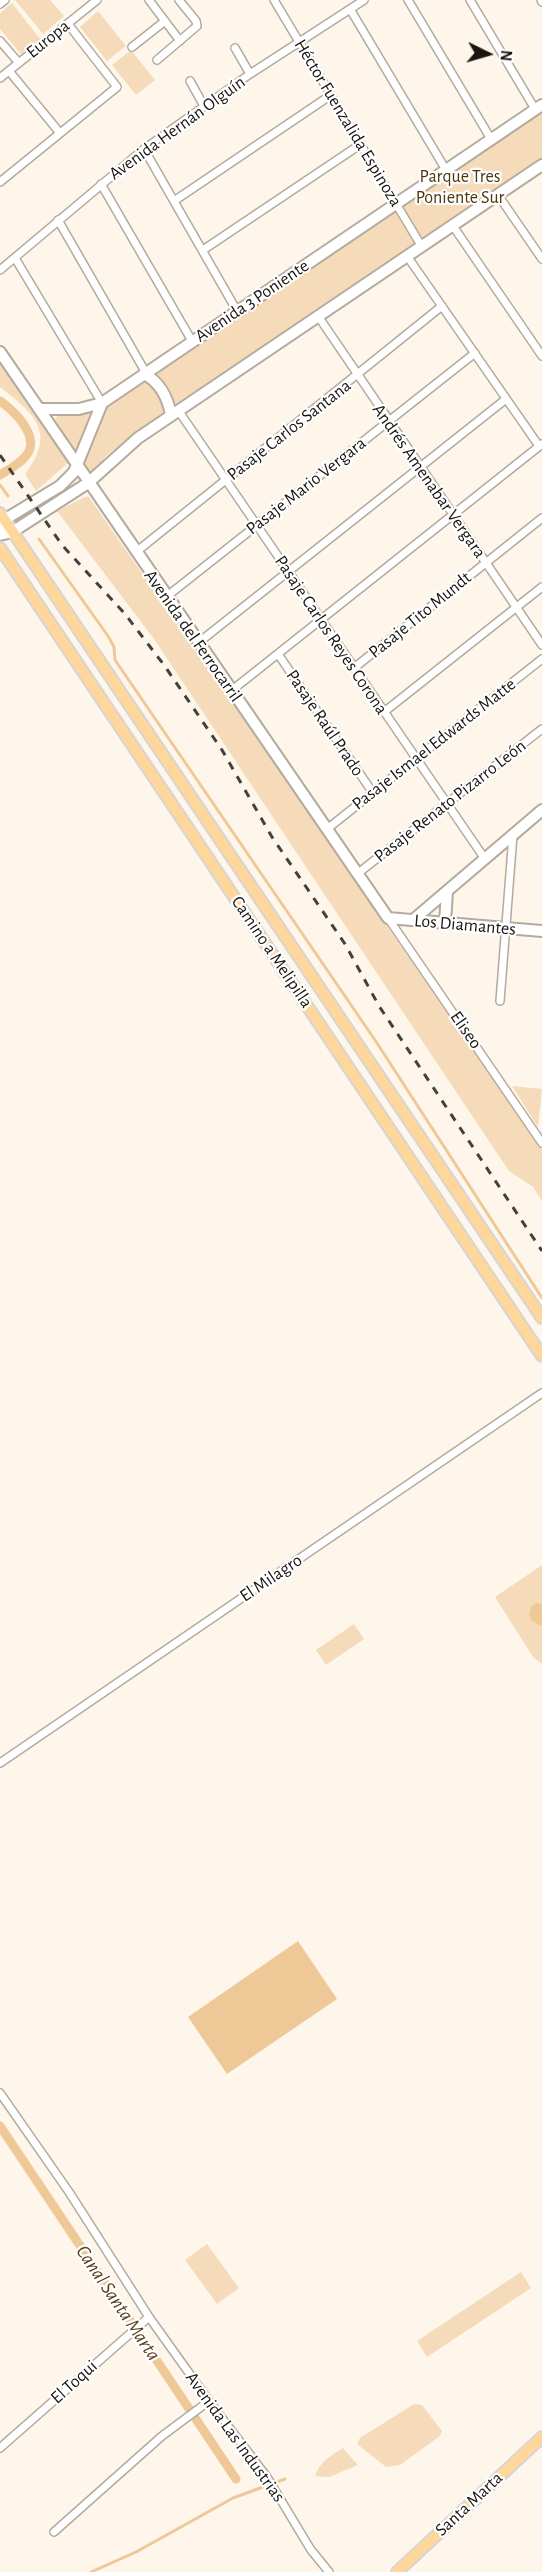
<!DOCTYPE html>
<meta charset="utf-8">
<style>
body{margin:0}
#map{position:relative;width:542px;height:2572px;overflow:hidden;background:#fef6eb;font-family:"Alegreya Sans",sans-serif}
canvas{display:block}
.north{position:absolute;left:458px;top:24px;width:60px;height:60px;-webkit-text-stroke:4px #fff;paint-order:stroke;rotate:95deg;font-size:16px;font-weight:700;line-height:24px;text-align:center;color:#191611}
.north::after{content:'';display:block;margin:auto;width:21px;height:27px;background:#191611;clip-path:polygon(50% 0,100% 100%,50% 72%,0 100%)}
</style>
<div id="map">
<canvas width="542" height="2572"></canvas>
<div class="north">N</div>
</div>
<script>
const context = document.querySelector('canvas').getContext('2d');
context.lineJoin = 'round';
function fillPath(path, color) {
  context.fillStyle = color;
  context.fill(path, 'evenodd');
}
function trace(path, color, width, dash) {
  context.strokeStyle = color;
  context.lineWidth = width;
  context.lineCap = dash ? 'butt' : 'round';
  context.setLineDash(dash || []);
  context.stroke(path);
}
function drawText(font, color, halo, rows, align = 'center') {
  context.font = font + ' "Alegreya Sans",sans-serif';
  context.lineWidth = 4.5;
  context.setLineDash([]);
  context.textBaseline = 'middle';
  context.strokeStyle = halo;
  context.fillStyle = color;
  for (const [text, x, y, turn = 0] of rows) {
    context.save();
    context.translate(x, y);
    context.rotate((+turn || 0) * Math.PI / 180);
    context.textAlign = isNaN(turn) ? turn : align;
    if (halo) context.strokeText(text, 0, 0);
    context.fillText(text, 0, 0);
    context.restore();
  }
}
fillPath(new Path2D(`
 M15 0H50L64 16 43 34Z
 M12 3 40 39 21 54 0 29V13Z
 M98 11 126 46 107 61 80 27Z
 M131 50 155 80 136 95 112 65Z
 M542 110V159L136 433 106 456 92 475 83 463 106 405Z
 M0 360 67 455 68 463 36 491 25 474C57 433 35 414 0 387Z
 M91 411 75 453 55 419 62 412Z
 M85 497H89L542 1149V1201L533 1187 509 1171 154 639 57 511Z
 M512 1086 542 1089 538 1127Z
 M542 1565V1664L533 1657 495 1597Z
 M354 1624 364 1639 326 1665 316 1650Z
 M207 2244 239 2288 217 2304 185 2260Z
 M521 2272 531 2288 427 2357 417 2341Z
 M414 2404 422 2405 442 2431 440 2436 400 2465 386 2467 357 2444 360 2438Z
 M343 2448 358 2465 329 2477 315 2476C320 2462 330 2456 343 2448Z`), '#f5dbb9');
fillPath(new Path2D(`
 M536 1603 542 1604V1626L532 1621 529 1616 531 1607Z
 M298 1941 337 1999 227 2074 188 2017Z`), '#eec997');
trace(new Path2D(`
 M0 485 8 496
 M39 539 108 636 114 647 115 660 375 1040 542 1298
 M91 2572 136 2552 233 2498 285 2479`), '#eec997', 3);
trace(new Path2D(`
 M0 401C13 410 37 433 29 451 24 462 9 469 0 475
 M0 2126 236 2479`), '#eec997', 9);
const street = new Path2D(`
 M149 0 180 41
 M274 0 422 247
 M408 0 491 139
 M470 0 535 109
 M541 0 542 2
 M0 4 5 0
 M350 9 446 170
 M0 41 19 63
 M132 47 165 21
 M235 48 250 74
 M157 60 197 26 196 21 179 0
 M9 71 60 133
 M0 78 97 0
 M190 81 204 106
 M144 149 237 311
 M0 182 117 87 68 24
 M101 184 192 341
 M498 195 542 259
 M174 201 331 95
 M58 220 146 373
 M453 226 542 356
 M203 250 361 144
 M407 256 539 446
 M15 258 102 403
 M0 270 144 149 250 74 364 0
 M318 316 542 645
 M178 410 485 859
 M136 552 442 306
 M166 597 475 353
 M198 643 506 399
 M278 654 373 793
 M354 668 542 518
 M231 691 542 444
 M384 712 542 587
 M327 829 542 659
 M357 874 542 729
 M388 918 542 1143
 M500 1001 513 835
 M0 1763 542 1393
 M0 2093 69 2192 149 2317 209 2401 267 2477 311 2550 329 2572
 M0 2448 149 2317
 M54 2532 162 2436 209 2401`);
const secondary = new Path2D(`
 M0 352 388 918 542 931
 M144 374C160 382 168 399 171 415
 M40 409H79L102 403
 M0 527 4 520 60 486 74 472 102 403 542 105
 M0 535 12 532 88 483 138 438 542 165
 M413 920 542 810
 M445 923 447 891`);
const primary = new Path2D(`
 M0 513 542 1318
 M0 548 542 1356
 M397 2572 542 2437`);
trace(street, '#b4aa9e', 10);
trace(secondary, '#b4aa9e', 14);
trace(primary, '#d6d5d4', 14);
trace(street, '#fff', 7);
trace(secondary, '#fff', 10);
trace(primary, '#ffd79b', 10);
trace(new Path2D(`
 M0 455 62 545 125 614 164 665 222 750 272 837 345 944 379 1006 542 1251`), '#44403a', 3, [8, 8]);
drawText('18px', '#191611', '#fff', [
 ["Europa",48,39,-39],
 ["Héctor Fuenzalida Espinoza",348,123,59],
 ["Avenida Hernán Olguín",177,128,-36],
 ["Avenida 3 Poniente",252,301,-34],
 ["Pasaje Carlos Santana",289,430,-38],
 ["Andrés Amenabar Vergara",429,481,55],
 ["Pasaje Mario Vergara",306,486,-38],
 ["Pasaje Tito Mundt",420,615,-39],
 ["Pasaje Carlos Reyes Corona",331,635,56],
 ["Avenida del Ferrocarril",193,636,55],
 ["Pasaje Raúl Prado",325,723,56],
 ["Pasaje Ismael Edwards Matte",434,744,-38],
 ["Pasaje Renato Pizarro León",450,801,-38],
 ["Los Diamantes",465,925,5],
 ["Camino a Melipilla",272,952,56],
 ["Eliseo",466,1030,55],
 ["El Milagro",271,1578,-34],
 ["El Toqui",74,2382,-42],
 ["Avenida Las Industrias",235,2437,54],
 ["Santa Marta",469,2504,-43]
]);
drawText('18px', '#4f360e', '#fff', [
 ["Parque Tres",460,177],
 ["Poniente Sur",460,198]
]);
drawText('italic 20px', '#593f19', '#fff', [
 ["Canal Santa Marta",118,2303,56]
]);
</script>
